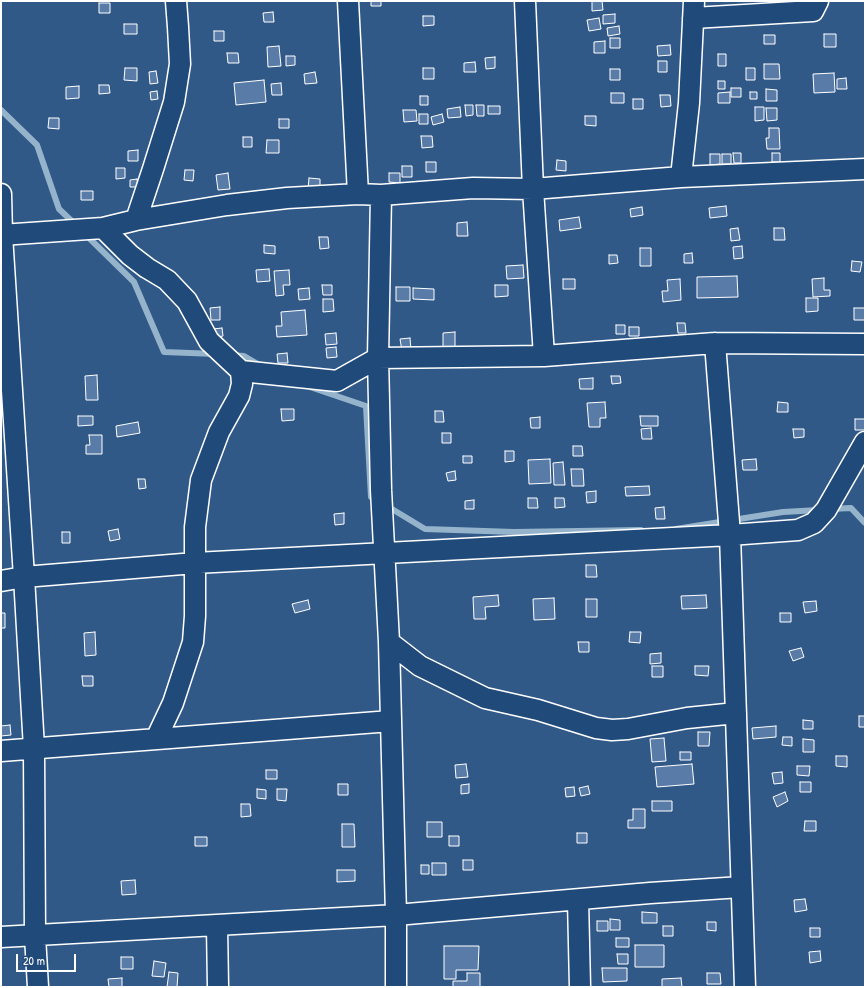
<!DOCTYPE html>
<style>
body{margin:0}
#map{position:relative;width:866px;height:988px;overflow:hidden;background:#305988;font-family:"Patrick Hand",sans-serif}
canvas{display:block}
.frame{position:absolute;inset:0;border:2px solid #fff;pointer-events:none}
.scale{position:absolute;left:16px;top:954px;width:60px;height:18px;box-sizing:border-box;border:2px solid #fff;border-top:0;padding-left:5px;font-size:12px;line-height:14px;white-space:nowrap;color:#fff;-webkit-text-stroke:3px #1f4a7a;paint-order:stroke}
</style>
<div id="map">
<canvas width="866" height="988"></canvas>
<div class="frame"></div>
<div class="scale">20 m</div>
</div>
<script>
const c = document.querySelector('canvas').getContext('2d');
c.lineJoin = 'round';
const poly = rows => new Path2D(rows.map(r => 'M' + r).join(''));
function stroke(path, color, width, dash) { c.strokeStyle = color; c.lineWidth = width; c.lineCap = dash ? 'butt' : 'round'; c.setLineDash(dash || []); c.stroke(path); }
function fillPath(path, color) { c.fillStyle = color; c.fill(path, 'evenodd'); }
stroke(poly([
 [1,110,37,145,59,209,77,226],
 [85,234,134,282,164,352,216,354],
 [231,355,244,356,263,367],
 [310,387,366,406,371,497,377,500],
 [387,506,425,529,514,532,641,530],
 [831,509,851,508,865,523],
 [676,529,783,512,819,510]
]), '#95b4cb', 6);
const building = poly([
 [371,1,381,1,381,6,371,6,371,1],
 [592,1,602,1,603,10,592,11,592,1],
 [99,3,110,3,110,13,99,13,99,3],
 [273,12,274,22,264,22,263,13,273,12],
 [615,14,615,23,603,24,603,15,615,14],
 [423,16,434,16,434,25,423,26,423,16],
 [599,18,601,29,589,31,587,20,599,18],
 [124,24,137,24,137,34,124,34,124,24],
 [619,26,620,34,608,36,607,28,619,26],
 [214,31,224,31,224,41,214,41,214,31],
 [824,34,836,34,836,47,824,47,824,34],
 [764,35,775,35,775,44,764,44,764,35],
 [610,38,620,38,620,48,610,48,610,38],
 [605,41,605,53,594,53,594,42,605,41],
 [670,45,671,55,658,56,657,46,670,45],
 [279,46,281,66,268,67,267,47,279,46],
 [227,53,238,53,239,63,228,63,227,53],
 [718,54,726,54,726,66,718,66,718,54],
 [286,56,295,56,295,65,286,66,286,56],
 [495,57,495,68,486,69,485,58,495,57],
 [658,61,667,61,667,72,658,72,658,61],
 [475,62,476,72,464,72,464,63,475,62],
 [764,64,779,64,780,79,764,79,764,64],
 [125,68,137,68,137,81,124,80,125,68],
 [423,68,434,68,434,79,423,79,423,68],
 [746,68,755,68,755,80,746,80,746,68],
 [610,69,620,69,620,80,610,80,610,69],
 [156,71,158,83,150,84,149,72,156,71],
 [315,72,317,83,305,84,304,74,315,72],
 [834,73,835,92,814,93,813,74,834,73],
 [846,78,847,89,837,89,837,79,846,78],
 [264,80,266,102,236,105,234,83,264,80],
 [718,81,725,81,725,89,718,89,718,81],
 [281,83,282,95,272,95,271,84,281,83],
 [99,85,109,85,110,93,99,94,99,85],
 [79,86,79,98,66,99,66,87,79,86],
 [731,88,741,88,741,97,731,97,731,88],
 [766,89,777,90,777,101,766,101,766,89],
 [157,91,158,99,151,100,150,92,157,91],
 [730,92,730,103,718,103,718,93,730,92],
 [750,92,757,92,757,99,750,99,750,92],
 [611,93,624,93,624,103,611,103,611,93],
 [660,95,670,95,671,106,661,107,660,95],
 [420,96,428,96,428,105,420,105,420,96],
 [633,99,643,99,643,109,633,109,633,99],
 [465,105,473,105,473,115,466,116,465,105],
 [476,105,484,105,484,116,477,116,476,105],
 [488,106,500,106,500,114,488,114,488,106],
 [460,107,461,117,448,118,447,109,460,107],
 [755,107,764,107,764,120,755,121,755,107],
 [766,108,777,108,777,120,767,121,766,108],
 [403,110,416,110,417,121,404,122,403,110],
 [419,114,428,114,428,124,419,124,419,114],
 [442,114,444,122,433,125,431,117,442,114],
 [585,116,596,116,596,126,585,125,585,116],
 [49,118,59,118,59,129,48,128,49,118],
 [279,119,289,119,289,128,279,128,279,119],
 [769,128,779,128,780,149,767,149,766,138,769,138,769,128],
 [421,136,432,136,433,147,422,148,421,136],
 [243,137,252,137,252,147,243,147,243,137],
 [267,140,279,140,279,153,266,153,267,140],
 [138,150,138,161,128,161,128,151,138,150],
 [733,153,741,153,741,163,734,163,733,153],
 [772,153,780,153,780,162,772,162,772,153],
 [710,154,720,154,720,164,710,165,710,154],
 [722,154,731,154,731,164,722,164,722,154],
 [557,160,566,161,566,171,556,170,557,160],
 [426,162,436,162,436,172,426,172,426,162],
 [402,166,412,166,412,177,402,177,402,166],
 [116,168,125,168,125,178,116,179,116,168],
 [185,170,194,170,193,181,184,180,185,170],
 [228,173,230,189,218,190,216,175,228,173],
 [389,173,400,173,400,183,389,182,389,173],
 [309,178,320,179,320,190,308,189,309,178],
 [137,179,138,187,130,187,130,180,137,179],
 [81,191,93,191,93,200,81,200,81,191],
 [726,206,727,216,710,218,709,208,726,206],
 [642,207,643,215,631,217,630,209,642,207],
 [579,217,581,228,560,231,559,220,579,217],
 [467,222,468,236,457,236,457,223,467,222],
 [738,228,740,240,731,241,730,229,738,228],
 [774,228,784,228,785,240,774,240,774,228],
 [319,237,328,237,329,248,320,249,319,237],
 [264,245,275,246,275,254,264,253,264,245],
 [742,246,743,258,734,259,733,247,742,246],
 [640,248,651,248,651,266,640,266,640,248],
 [692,253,693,263,684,263,684,254,692,253],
 [609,255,617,255,618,263,609,264,609,255],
 [852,261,862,262,860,272,851,271,852,261],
 [523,265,524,278,507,279,506,266,523,265],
 [269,269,270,281,257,282,256,270,269,269],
 [289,270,290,285,283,285,284,295,276,296,274,271,289,270],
 [737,276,738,297,697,298,697,277,737,276],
 [824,278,824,290,830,290,830,296,813,297,812,279,824,278],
 [563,279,575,279,575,289,563,289,563,279],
 [680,279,681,300,663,302,662,291,668,291,667,280,680,279],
 [322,285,332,285,332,295,323,295,322,285],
 [495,285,508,285,508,296,495,297,495,285],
 [396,287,410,287,410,301,396,301,396,287],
 [309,288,310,299,299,300,298,289,309,288],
 [413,288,434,289,434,300,413,299,413,288],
 [806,298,818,298,818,311,806,312,806,298],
 [323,299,333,299,334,311,323,312,323,299],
 [220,307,220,320,211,320,210,308,220,307],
 [854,308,865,308,865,320,854,320,854,308],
 [305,310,307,335,277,337,276,326,282,326,281,312,305,310],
 [677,323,685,323,686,333,678,333,677,323],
 [616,325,625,325,625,334,616,334,616,325],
 [629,327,639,327,639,336,629,336,629,327],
 [222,328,223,336,215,338,213,329,222,328],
 [455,332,455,347,443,348,443,333,455,332],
 [336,333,337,344,326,345,325,334,336,333],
 [410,338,411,350,402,351,400,339,410,338],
 [336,347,337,357,327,358,326,348,336,347],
 [287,353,288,363,278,363,277,354,287,353],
 [97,375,98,400,86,400,85,376,97,375],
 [611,376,620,376,621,383,612,384,611,376],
 [593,378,593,389,580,389,579,379,593,378],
 [605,402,606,418,600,418,600,427,589,427,587,403,605,402],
 [778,402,788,403,788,412,777,412,778,402],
 [281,409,294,409,294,420,282,421,281,409],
 [435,411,443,411,444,422,435,422,435,411],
 [78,416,93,416,93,425,78,426,78,416],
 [640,416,658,416,658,426,641,426,640,416],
 [540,417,540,428,531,428,530,418,540,417],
 [855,419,865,419,865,430,855,430,855,419],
 [138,422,140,433,117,437,116,426,138,422],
 [651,428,652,439,642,439,641,429,651,428],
 [793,429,804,429,804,437,794,438,793,429],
 [442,433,451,433,451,443,442,443,442,433],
 [89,435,102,435,102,454,86,454,86,445,90,445,89,435],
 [573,446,582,446,583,456,573,456,573,446],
 [505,451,514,451,514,461,505,462,505,451],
 [463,456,472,456,472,463,463,463,463,456],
 [550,459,551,483,529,484,528,460,550,459],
 [756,459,757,470,743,470,742,460,756,459],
 [563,462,565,485,554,485,553,463,563,462],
 [571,469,583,469,584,486,572,486,571,469],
 [455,471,456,480,448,481,446,473,455,471],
 [138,479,145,479,146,488,139,489,138,479],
 [649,486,650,495,626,496,625,487,649,486],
 [596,491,596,502,587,503,586,492,596,491],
 [528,498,537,498,538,508,528,508,528,498],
 [555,498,564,498,565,507,555,508,555,498],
 [474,500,474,509,465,509,465,501,474,500],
 [664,507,665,519,656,519,655,508,664,507],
 [344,513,344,524,335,525,334,514,344,513],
 [118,529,120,539,110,541,108,531,118,529],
 [62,532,70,532,70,543,62,543,62,532],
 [586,565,596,565,597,577,586,577,586,565],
 [498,595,499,606,485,607,486,619,474,619,473,597,498,595],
 [706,595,707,608,682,609,681,596,706,595],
 [554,598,555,619,534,620,533,599,554,598],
 [586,599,597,599,597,617,586,617,586,599],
 [308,600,310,609,295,613,292,604,308,600],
 [816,601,817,611,805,613,803,602,816,601],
 [1,613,5,613,5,628,1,628,1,613],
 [780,613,791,613,791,622,780,622,780,613],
 [95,632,96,655,85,656,84,633,95,632],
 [630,632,641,632,640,643,629,642,630,632],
 [578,642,589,642,589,652,579,652,578,642],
 [801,648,804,657,793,661,789,651,801,648],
 [661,653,661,663,650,664,650,654,661,653],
 [652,666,663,666,663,677,652,677,652,666],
 [695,666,709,666,708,676,695,675,695,666],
 [82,676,93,676,93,686,83,686,82,676],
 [859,716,865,716,865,727,859,727,859,716],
 [803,720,813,721,813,729,803,729,803,720],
 [10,725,11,735,1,736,1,726,10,725],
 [776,726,776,737,753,739,752,728,776,726],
 [698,732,710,732,709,746,698,746,698,732],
 [783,737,792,737,792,746,782,745,783,737],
 [664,738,666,761,652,762,650,739,664,738],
 [803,739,814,740,814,752,803,752,803,739],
 [680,752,691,752,691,760,680,760,680,752],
 [836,756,847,756,847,767,836,766,836,756],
 [466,764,468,777,456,778,455,765,466,764],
 [692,764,694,784,657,787,655,767,692,764],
 [797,766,810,766,809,776,797,775,797,766],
 [266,770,277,770,277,779,266,779,266,770],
 [782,772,783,783,774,784,772,773,782,772],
 [800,782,811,782,811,792,800,792,800,782],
 [338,784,348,784,348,795,338,795,338,784],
 [469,784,469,793,461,794,461,785,469,784],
 [588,786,590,794,581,796,579,788,588,786],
 [574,787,575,796,566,797,565,788,574,787],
 [257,789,266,790,266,799,257,798,257,789],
 [277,789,287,789,286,801,277,800,277,789],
 [785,792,788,801,777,807,773,797,785,792],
 [652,801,672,801,672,811,652,811,652,801],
 [241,804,250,804,251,816,241,817,241,804],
 [633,809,645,809,645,828,628,828,628,820,633,820,633,809],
 [805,821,816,821,816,831,804,831,805,821],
 [427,822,442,822,442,837,427,837,427,822],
 [342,824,354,824,355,847,342,847,342,824],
 [577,833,587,833,587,843,577,843,577,833],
 [449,836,459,836,459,846,449,846,449,836],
 [195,837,207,837,207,846,195,846,195,837],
 [463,860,473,860,473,870,463,870,463,860],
 [432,863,446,863,446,875,432,875,432,863],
 [421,865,429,865,429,874,421,874,421,865],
 [337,870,355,870,355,881,337,882,337,870],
 [135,880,136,894,122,895,121,881,135,880],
 [805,899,807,910,795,912,794,900,805,899],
 [642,912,657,913,657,923,642,923,642,912],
 [610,919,620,920,620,930,610,930,610,919],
 [597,921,608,921,608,931,597,931,597,921],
 [707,922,716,922,716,931,707,930,707,922],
 [663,926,673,926,673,936,663,936,663,926],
 [810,928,820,928,820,937,810,937,810,928],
 [616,938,629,938,629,947,616,947,616,938],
 [635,945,664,945,664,967,635,967,635,945],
 [444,946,479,946,478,970,456,970,456,979,444,979,444,946],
 [820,951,821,961,810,963,809,952,820,951],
 [617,954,628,954,628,964,618,964,617,954],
 [121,957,133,957,133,969,121,969,121,957],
 [154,961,166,963,164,977,152,976,154,961],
 [602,968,627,968,627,981,603,982,602,968],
 [169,972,178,973,177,987,167,987,169,972],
 [467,973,480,973,480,987,453,987,453,981,467,981,467,973],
 [707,973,720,973,721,984,707,984,707,973],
 [122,978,122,987,109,987,108,979,122,978],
 [681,978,682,987,662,987,662,979,681,978]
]);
fillPath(building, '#597ba8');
stroke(building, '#fff', 1);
const street = poly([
 [348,1,358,194],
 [525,1,533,189,544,356],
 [693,18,813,11,818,1],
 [681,177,689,103,694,1],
 [1,194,2,235,24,577,34,748,35,936,38,987],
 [381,195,378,358,381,490,389,642,396,915,396,987],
 [136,220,153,169,174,102,180,64,178,27,176,1],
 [103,228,130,255,147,268,167,280,187,301,209,341,241,371],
 [1,235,103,228,136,220,227,205,287,198,358,194,381,195,473,188,533,189,681,177,865,169],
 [715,343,730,535,745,987],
 [1,581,24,577,195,563,730,535,798,530,814,523,826,510,865,442],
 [389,642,420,666,485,698,538,710,596,728,612,730,628,729,687,718,736,713],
 [156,739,173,703,193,642,195,616,195,527,201,480,219,432,239,396,242,384,241,371,337,381,378,358,544,356,715,343,865,344],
 [1,751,391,721],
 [578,900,580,987],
 [217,926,218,987],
 [1,937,396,915,650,893,741,887]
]);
stroke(street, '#fff', 23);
stroke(street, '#1f4a7a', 20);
</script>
